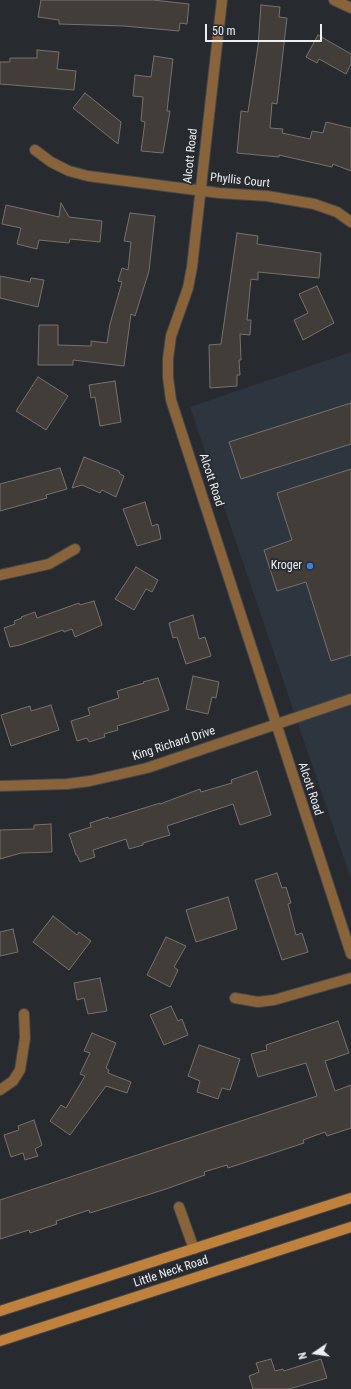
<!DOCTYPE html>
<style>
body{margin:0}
#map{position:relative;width:351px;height:1389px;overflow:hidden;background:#272b30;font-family:"Roboto Condensed",sans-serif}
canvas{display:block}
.north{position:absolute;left:295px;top:1333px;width:40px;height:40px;-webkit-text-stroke:3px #272b30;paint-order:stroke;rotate:257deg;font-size:11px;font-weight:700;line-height:16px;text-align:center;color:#eceff3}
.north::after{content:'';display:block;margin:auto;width:14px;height:18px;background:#eceff3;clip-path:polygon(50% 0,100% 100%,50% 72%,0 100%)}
.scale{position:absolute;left:205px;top:24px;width:117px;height:18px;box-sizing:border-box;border:2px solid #eceff3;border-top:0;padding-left:5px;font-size:12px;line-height:14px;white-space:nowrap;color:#eceff3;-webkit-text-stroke:3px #272b30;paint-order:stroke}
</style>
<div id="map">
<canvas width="351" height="1389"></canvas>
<div class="north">N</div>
<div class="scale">50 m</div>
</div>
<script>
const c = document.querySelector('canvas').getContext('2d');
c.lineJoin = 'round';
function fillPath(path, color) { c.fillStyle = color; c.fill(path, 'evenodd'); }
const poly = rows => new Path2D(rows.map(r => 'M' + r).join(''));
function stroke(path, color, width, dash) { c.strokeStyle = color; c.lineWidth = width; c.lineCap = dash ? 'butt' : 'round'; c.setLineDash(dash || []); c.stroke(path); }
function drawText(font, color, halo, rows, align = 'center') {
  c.font = font + ' "Roboto Condensed",sans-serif'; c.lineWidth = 3.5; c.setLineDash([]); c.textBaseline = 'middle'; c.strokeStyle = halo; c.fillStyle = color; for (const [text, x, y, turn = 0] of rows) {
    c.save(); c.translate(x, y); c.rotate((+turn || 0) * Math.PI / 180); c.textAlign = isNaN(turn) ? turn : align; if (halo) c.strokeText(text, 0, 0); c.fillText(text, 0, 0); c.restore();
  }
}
fillPath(poly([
 [351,352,351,879,190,407]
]), '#2d353f');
const building = poly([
 [41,0,153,0,189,4,187,24,180,23,179,31,124,26,59,24,59,20,38,17,41,0],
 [261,5,280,7,279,17,287,18,277,104,272,103,270,128,283,129,282,133,310,139,312,131,323,133,326,122,351,128,351,171,333,164,332,167,279,155,279,157,237,153,241,111,248,112,258,46,261,5],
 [318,35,351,54,351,64,346,74,319,59,317,63,306,57,318,35],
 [37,50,59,52,57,69,76,71,74,90,0,84,0,62,10,62,10,58,37,58,37,50],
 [154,56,173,59,167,111,170,111,163,153,141,151,145,122,141,121,143,97,133,96,135,75,151,77,154,56],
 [85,93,121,122,118,144,73,108,85,93],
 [61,203,69,217,102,221,100,242,70,239,69,243,39,240,37,249,17,244,21,228,2,224,6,205,59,217,61,203],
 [130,213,155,216,149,271,135,316,131,314,124,366,73,360,73,365,38,365,39,325,58,325,58,345,91,346,91,341,107,343,110,324,122,282,118,281,122,268,128,270,131,242,124,241,130,213],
 [237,233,258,236,257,244,321,253,319,278,258,272,258,280,251,279,247,320,251,320,250,335,240,334,241,360,239,360,240,375,237,375,237,386,210,388,209,345,221,344,237,233],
 [0,276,30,282,31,278,44,280,38,307,0,298,0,276],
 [317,286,334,323,303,340,294,320,308,313,299,294,317,286],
 [38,377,68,396,46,430,16,411,38,377],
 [115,381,121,422,100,426,95,397,91,398,89,385,115,381],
 [351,403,351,444,241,479,229,442,351,403],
 [84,457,119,471,120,474,124,476,116,497,102,490,100,493,82,485,72,488,84,457],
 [60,468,67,489,46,495,47,498,0,511,0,484,60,468],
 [351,469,351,655,331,661,306,582,277,591,264,550,292,540,277,493,351,469],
 [145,502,152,526,158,524,161,539,137,546,123,509,145,502],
 [136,567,158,580,152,592,146,589,134,610,115,599,136,567],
 [94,601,102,625,75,637,72,629,64,632,63,630,20,645,10,647,4,628,15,624,14,621,22,618,21,617,35,612,37,618,79,603,80,605,94,601],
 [193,615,199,639,205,637,211,656,186,664,177,637,173,638,169,623,193,615],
 [193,676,219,682,216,698,212,697,208,714,186,709,193,676],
 [158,678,169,710,117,726,118,730,104,734,105,737,89,742,87,738,77,741,71,721,90,715,88,708,119,698,117,691,144,683,143,682,158,678],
 [51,705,59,730,11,746,1,715,30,706,31,711,51,705],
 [257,771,271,815,240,825,233,804,167,826,170,835,143,843,143,845,129,849,126,839,93,850,95,857,80,862,77,855,76,855,69,834,91,827,90,823,108,817,109,819,160,803,160,804,200,789,201,792,232,783,231,780,257,771],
 [51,824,52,852,21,853,0,859,0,830,34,829,34,825,51,824],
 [277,873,282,888,286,887,291,903,288,904,296,935,302,933,308,952,282,960,255,880,277,873],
 [228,897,237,929,196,942,186,910,228,897],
 [53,916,77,935,79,932,91,941,69,970,33,942,53,916],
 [13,929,18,952,0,956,0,932,13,929],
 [166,937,186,946,174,967,178,970,170,987,147,975,166,937],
 [100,978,107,1011,88,1014,84,998,77,1000,74,983,100,978],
 [171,1006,178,1021,182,1019,188,1035,164,1045,150,1015,171,1006],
 [338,1021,349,1053,325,1061,335,1091,351,1085,351,1128,327,1136,325,1132,303,1140,304,1143,228,1168,227,1165,204,1172,205,1175,166,1189,90,1213,89,1210,56,1221,57,1224,30,1233,29,1230,0,1239,0,1200,317,1096,306,1063,258,1077,251,1054,267,1050,266,1045,338,1021],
 [92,1033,116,1043,106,1068,109,1070,108,1073,131,1082,127,1093,106,1086,70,1135,50,1121,61,1105,66,1108,85,1076,80,1074,90,1053,84,1051,92,1033],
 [199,1045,240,1059,230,1090,222,1088,218,1099,197,1092,200,1081,188,1076,199,1045],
 [34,1120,42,1145,35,1149,38,1156,25,1160,23,1153,11,1157,4,1135,19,1130,18,1126,34,1120],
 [271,1359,275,1371,283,1369,284,1371,321,1359,327,1378,289,1389,253,1389,249,1376,259,1372,256,1363,271,1359]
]);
fillPath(building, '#433d39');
stroke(building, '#78716d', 1);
const street = poly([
 [222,0,192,267,188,288,171,336,168,359,168,377,171,400,351,954],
 [334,0,351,8],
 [35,150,51,162,69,171,88,176,219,193,267,196,314,204,337,212,351,222],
 [0,575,49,564,75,549],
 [0,786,67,784,90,781,147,768,351,699],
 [235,998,258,1002,274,1000,351,978],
 [0,1090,13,1081,20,1070,25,1038,24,1014],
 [179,1207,194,1249]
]);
const secondary = poly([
 [0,1311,351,1198],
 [0,1341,351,1227]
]);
stroke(street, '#43464b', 12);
stroke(secondary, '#43464b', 12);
stroke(street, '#89633a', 10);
stroke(secondary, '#bf813b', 10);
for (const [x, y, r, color] of [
 [310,566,4,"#3f7fe0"]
]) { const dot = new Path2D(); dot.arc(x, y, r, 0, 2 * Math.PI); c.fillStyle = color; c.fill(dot); stroke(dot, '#272b30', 1.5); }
drawText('12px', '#eceff3', '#272b30', [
 ["Alcott Road",191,156,-84],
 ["Phyllis Court",240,181,6],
 ["Alcott Road",211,480,72],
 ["King Richard Drive",174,744,-18],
 ["Alcott Road",310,789,72],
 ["Little Neck Road",171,1272,-18]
]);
drawText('12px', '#eceff3', '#272b30', [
 ["Kroger",302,566]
], 'right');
</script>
